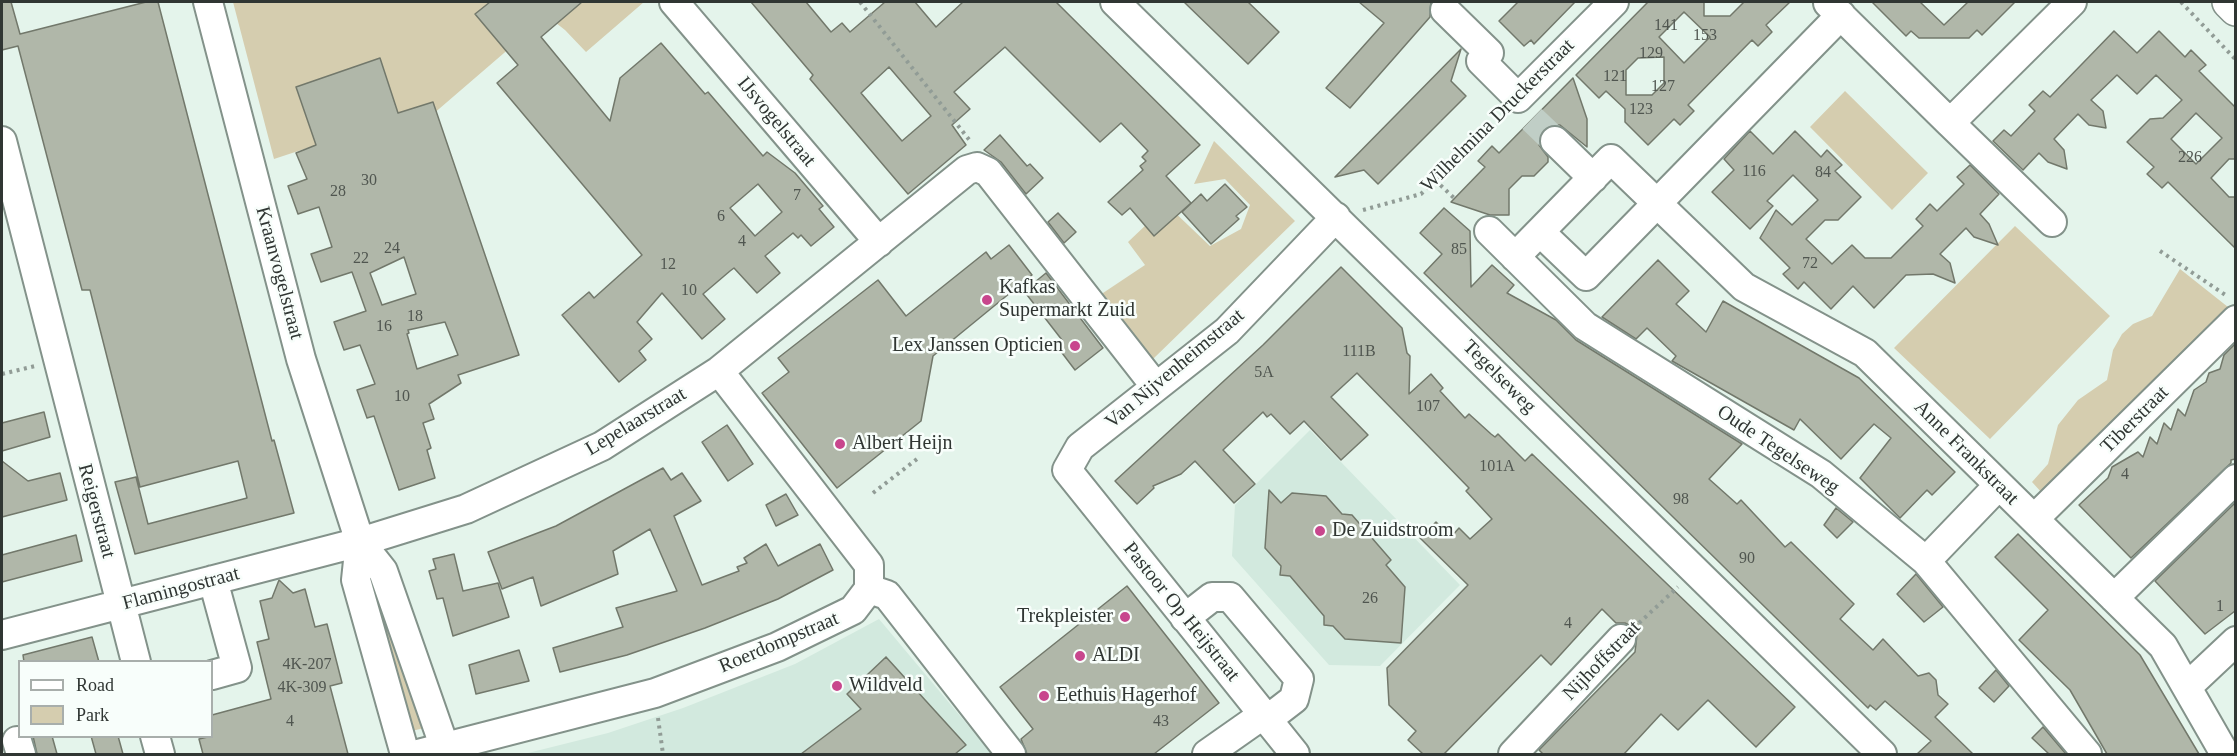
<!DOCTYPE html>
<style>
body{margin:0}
#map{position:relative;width:2237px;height:756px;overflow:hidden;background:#e4f4eb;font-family:Georgia,serif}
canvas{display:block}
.frame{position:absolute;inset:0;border:3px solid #303633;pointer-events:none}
.legend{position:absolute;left:18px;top:660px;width:195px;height:78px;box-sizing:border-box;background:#f8fefb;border:2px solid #a8aeab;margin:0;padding:8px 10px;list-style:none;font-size:18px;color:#303633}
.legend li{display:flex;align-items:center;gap:12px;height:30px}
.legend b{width:30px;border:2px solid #a8aeab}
</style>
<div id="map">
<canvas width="2237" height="756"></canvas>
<div class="frame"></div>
<ul class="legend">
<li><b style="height:8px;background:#fff"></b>Road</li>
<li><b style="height:16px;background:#d5cdaf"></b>Park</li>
</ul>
</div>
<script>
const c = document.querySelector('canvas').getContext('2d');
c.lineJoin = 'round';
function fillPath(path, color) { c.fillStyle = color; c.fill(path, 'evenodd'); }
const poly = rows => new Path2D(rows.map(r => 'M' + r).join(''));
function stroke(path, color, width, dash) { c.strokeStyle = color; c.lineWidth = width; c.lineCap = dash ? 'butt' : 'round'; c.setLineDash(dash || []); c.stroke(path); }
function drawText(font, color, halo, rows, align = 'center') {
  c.font = font + ' Georgia,serif'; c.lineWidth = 5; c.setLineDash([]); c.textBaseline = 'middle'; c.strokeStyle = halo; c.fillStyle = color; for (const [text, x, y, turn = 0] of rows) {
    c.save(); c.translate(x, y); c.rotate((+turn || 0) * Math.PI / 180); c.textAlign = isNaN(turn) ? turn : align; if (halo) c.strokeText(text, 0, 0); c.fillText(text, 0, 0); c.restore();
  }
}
fillPath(poly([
 [1310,430,1460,585,1380,666,1329,665,1232,556,1235,505],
 [879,619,992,754,524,754,608,733,683,708,795,664]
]), '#d2e9de');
fillPath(poly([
 [233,2,644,2,586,52,565,30,547,16,389,152,383,123,274,159],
 [1845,91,1928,173,1892,210,1810,127],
 [1214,141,1295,221,1153,359,1147,357,1097,297,1145,265,1128,242,1167,205,1210,246,1241,229,1250,205,1225,179,1194,184],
 [2015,226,2110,316,1990,439,1894,348],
 [2180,269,2228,307,2042,493,2032,482,2048,464,2058,425,2078,400,2107,380,2113,350,2122,334,2133,324,2152,316],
 [376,573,428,727,412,731,365,577]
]), '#d5cdaf');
const building = poly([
 [2,2,11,2,20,34,146,2,158,2,272,441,274,440,294,513,135,554,115,482,136,477,148,524,247,498,238,461,140,487,90,290,82,290,18,46,2,50,2,2],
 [490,2,582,2,541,37,610,121,620,78,661,43,705,94,708,92,763,156,767,152,795,173,823,206,819,209,834,227,811,246,801,235,798,238,793,233,765,256,780,273,757,293,734,268,730,271,703,294,725,319,702,339,662,293,637,322,652,339,639,351,646,360,619,382,562,315,589,292,594,298,642,255,497,83,518,65,475,14,490,2],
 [758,184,782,212,755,236,730,208,758,184],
 [751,2,806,2,831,32,842,23,850,32,885,2,915,2,936,27,963,2,1056,2,1200,145,1166,176,1191,203,1154,236,1130,208,1122,215,1108,202,1143,170,1140,166,1146,161,1142,157,1148,151,1121,123,1100,142,1005,47,954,92,970,109,952,125,966,145,908,194,810,79,813,75,751,2],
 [889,67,931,116,902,141,861,93,889,67],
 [1184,2,1248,2,1279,32,1248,64,1184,2],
 [1359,2,1431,2,1430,17,1350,108,1326,88,1384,23,1359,2],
 [1518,2,1575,2,1534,44,1531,40,1524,46,1499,21,1518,2],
 [1648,2,1704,2,1704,16,1730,16,1744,2,1790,2,1766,25,1772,32,1758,46,1752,40,1688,105,1694,111,1680,125,1674,119,1648,145,1625,122,1625,109,1606,91,1599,98,1576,75,1648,2],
 [1684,12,1710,37,1684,63,1659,37,1684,12],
 [1664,57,1664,83,1652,95,1626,95,1626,70,1638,58,1664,57],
 [1872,2,1920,2,1944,25,1968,2,2015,2,1982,35,1977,30,1969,38,1919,38,1911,31,1906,36,1872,2],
 [2114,31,2137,53,2159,31,2185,57,2191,50,2206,65,2199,71,2235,107,2235,159,2229,159,2211,178,2229,197,2235,197,2235,248,2168,182,2162,188,2147,174,2154,167,2127,142,2150,119,2163,118,2182,100,2156,75,2137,94,2117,75,2091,100,2103,111,2106,128,2089,125,2078,114,2054,139,2064,150,2067,169,2048,162,2039,153,2023,170,1993,141,2004,130,2011,136,2035,111,2029,105,2043,91,2050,97,2114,31],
 [2196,113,2222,138,2196,164,2171,139,2196,113],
 [1461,49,1451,81,1466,96,1378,184,1364,170,1335,177,1461,49],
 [380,58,398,113,433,102,519,355,458,375,461,383,429,404,434,419,423,423,431,448,427,450,435,478,399,490,374,416,367,418,357,390,375,384,360,345,344,350,334,322,366,311,352,272,321,282,311,254,332,247,319,207,298,214,288,186,307,179,296,153,316,145,296,87,380,58],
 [404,257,416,294,382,305,370,273,404,257],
 [445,322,458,355,417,369,407,334,409,333,408,330,445,322],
 [1573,78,1587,119,1587,147,1560,125,1551,125,1544,129,1539,136,1539,145,1548,157,1548,162,1534,176,1522,176,1509,189,1509,215,1490,215,1451,202,1485,167,1478,161,1492,146,1499,153,1573,78],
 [1750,131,1773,154,1795,131,1821,157,1827,150,1842,165,1835,171,1861,197,1838,220,1825,220,1806,239,1832,264,1852,245,1865,258,1891,258,1923,226,1916,219,1930,204,1937,211,1964,184,1957,177,1970,165,1999,194,1980,214,1989,224,1998,245,1974,237,1966,228,1940,254,1950,263,1955,283,1933,274,1906,275,1874,308,1853,286,1831,309,1804,282,1798,289,1783,274,1790,268,1760,238,1776,210,1792,225,1818,200,1793,175,1767,201,1773,206,1750,229,1712,192,1734,170,1724,159,1750,131],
 [1000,135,1027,166,1030,164,1043,178,1026,194,1001,162,984,150,1000,135],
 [1225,184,1247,207,1236,216,1239,219,1211,244,1182,212,1201,194,1207,201,1225,184],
 [1444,208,1470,231,1471,287,1492,265,1514,285,1507,293,1556,320,1576,340,1742,444,1709,479,1737,504,1741,500,1785,547,1791,542,1854,604,1840,619,1873,650,1883,639,1918,676,1929,673,1936,680,1938,695,1948,704,1935,717,1973,754,1917,754,1931,741,1885,701,1876,710,1870,705,1868,708,1424,273,1442,254,1420,233,1444,208],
 [1058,213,1076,232,1064,243,1048,222,1058,213],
 [1009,245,1032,275,933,356,921,421,837,488,762,393,789,372,778,358,878,280,906,316,986,252,991,259,1009,245],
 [1658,260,1689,291,1676,304,1706,332,1723,301,1774,330,1859,378,1955,472,1932,495,1927,490,1900,518,1860,478,1891,438,1874,424,1841,459,1800,419,1794,430,1672,361,1676,356,1647,328,1636,339,1602,317,1658,260],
 [1341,267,1402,328,1407,353,1410,356,1409,394,1431,374,1443,388,1440,391,1465,418,1469,414,1491,434,1495,437,1498,434,1525,461,1532,454,1795,707,1756,747,1708,700,1678,730,1661,714,1624,754,1543,754,1539,750,1635,652,1637,635,1633,627,1625,623,1616,623,1602,609,1551,665,1541,655,1444,754,1423,754,1408,740,1416,731,1389,705,1387,668,1468,585,1420,538,1436,522,1451,537,1459,528,1470,539,1492,519,1466,491,1469,488,1357,373,1331,397,1368,435,1341,460,1304,421,1290,434,1271,414,1267,417,1263,412,1223,450,1255,484,1234,503,1195,461,1181,474,1153,486,1154,488,1137,504,1115,481,1263,345,1341,267],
 [1046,273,1103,348,1075,370,1056,345,1062,340,1024,291,1046,273],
 [2235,344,2235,459,2231,460,2231,463,2131,558,2079,505,2108,478,2112,467,2138,452,2143,457,2150,437,2157,444,2164,423,2171,430,2178,409,2185,416,2194,390,2206,382,2209,373,2220,369,2224,355,2235,344],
 [44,412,50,437,2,451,2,423,44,412],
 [727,425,753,464,728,481,702,442,727,425],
 [2,461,28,481,60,473,67,500,2,517,2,461],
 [663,468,671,480,682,473,701,501,674,516,702,585,739,571,737,567,747,563,744,558,766,544,778,566,820,544,833,570,778,599,705,628,627,655,560,672,553,648,623,627,616,608,677,591,650,529,613,551,618,574,541,606,533,577,502,589,488,552,556,526,663,468],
 [1269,490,1281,503,1292,493,1326,496,1342,514,1352,515,1391,560,1386,565,1405,587,1401,643,1345,639,1333,626,1324,625,1324,616,1290,576,1280,575,1281,566,1265,548,1269,490],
 [786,494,798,515,776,526,766,505,786,494],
 [2235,503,2235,611,2205,634,2155,581,2235,503],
 [1836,508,1853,522,1837,538,1824,525,1836,508],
 [2018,534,2140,655,2199,754,2107,754,2070,690,2019,640,2048,610,1995,557,2018,534],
 [76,535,82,561,2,582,2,555,76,535],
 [454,554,463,591,498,583,509,617,453,636,443,598,437,599,429,571,436,569,433,559,454,554],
 [1916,574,1943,607,1924,622,1897,594,1916,574],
 [279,580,293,593,305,589,315,627,327,624,342,683,330,686,348,754,203,754,199,739,212,736,212,715,271,699,257,642,269,639,260,601,272,598,279,580],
 [1127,586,1219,703,1154,754,1027,754,1021,739,1033,729,1000,687,1127,586],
 [92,637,99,662,24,662,23,655,92,637],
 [519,650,529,681,476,694,469,665,519,650],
 [886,657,966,745,955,754,801,754,861,709,847,694,886,657],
 [1996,670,2009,686,1994,702,1979,688,1996,670],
 [2043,727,2066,754,2049,754,2032,738,2043,727],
 [33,736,52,736,57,754,37,754,33,736],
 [91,736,118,736,123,754,96,754,91,736]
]);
fillPath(building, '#b0b7a9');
stroke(building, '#72786b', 1.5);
stroke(poly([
 [1532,119,1555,141]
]), '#c0cec6', 28, [28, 14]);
const minor = poly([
 [208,2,301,359,360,542,383,571,447,754],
 [674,2,879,242],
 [1115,2,1882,754],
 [1828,3,1950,123,2072,2],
 [1445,10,1489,53,1481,61,1518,98,1614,2],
 [1950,123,2052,222],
 [2,141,136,662],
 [1555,141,1593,178],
 [1489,231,1585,326,1821,474,1926,561,2087,754],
 [1540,232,1586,276,1841,15],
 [1515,257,1611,159,1744,287,1865,353,2163,646,2225,754],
 [2034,519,2236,320],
 [360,542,356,580,405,754],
 [1926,561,1999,485],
 [869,589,887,595,1011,754],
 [2114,598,2236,479],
 [1185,618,1212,597,1230,597,1299,679,1294,699,1268,719],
 [2,635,360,542,466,509,602,446,719,371,967,170,977,167,988,172,1156,387],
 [212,675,237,668,213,580],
 [2187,687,2236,641],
 [155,736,160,754],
 [17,741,21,754],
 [418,754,655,693,777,647,853,610,869,589,869,565,719,371],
 [1207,754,1264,714],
 [1295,754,1067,470,1080,447,1227,331,1336,217],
 [1513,754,1621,639]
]);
const major = poly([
 [2229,2,2236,9]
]);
stroke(minor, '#83928a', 32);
stroke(major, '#83928a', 36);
stroke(poly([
 [860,2,971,142],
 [2181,2,2236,60],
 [1435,180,1454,198],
 [1363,210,1421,194,1500,115],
 [2160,251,2227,296],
 [2,374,35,366],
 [873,493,917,459],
 [1639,623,1678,587],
 [658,718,663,754]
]), '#919c96', 4, [3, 4.5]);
stroke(minor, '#fff', 28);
stroke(major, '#fff', 33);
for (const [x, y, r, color] of [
 [987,300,6,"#c8468d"],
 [1075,346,6,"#c8468d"],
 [840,444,6,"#c8468d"],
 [1320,531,6,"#c8468d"],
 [1125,617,6,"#c8468d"],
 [1080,656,6,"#c8468d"],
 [837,686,6,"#c8468d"],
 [1044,696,6,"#c8468d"]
]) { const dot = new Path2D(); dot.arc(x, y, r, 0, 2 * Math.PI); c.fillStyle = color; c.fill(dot); stroke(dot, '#f8fefb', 2); }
drawText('16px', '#505650', null, [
 ["141",1666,26],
 ["153",1705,36],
 ["129",1651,54],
 ["121",1615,77],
 ["127",1663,87],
 ["123",1641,110],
 ["226",2190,158],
 ["116",1754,172],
 ["84",1823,173],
 ["30",369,181],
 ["28",338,192],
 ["7",797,196],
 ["6",721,217],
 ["4",742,242],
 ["24",392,249],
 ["85",1459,250],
 ["22",361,259],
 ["72",1810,264],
 ["12",668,265],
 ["10",689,291],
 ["18",415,317],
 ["16",384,327],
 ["111B",1359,352],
 ["5A",1264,373],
 ["10",402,397],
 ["107",1428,407],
 ["101A",1497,467],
 ["4",2125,475],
 ["98",1681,500],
 ["90",1747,559],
 ["26",1370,599],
 ["1",2220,607],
 ["4",1568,624],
 ["4K-207",307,665],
 ["4K-309",302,688],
 ["4",290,722],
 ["43",1161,722]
]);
drawText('20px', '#303633', '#f8fefb', [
 ["Wilhelmina Druckerstraat",1498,116,-45],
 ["IJsvogelstraat",776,122,50],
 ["Kraanvogelstraat",279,273,75],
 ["Van Nijvenheimstraat",1175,369,-40],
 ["Tegelseweg",1499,377,45],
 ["Tiberstraat",2135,420,-45],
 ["Lepelaarstraat",636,422,-31],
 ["Oude Tegelseweg",1778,450,34],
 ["Anne Frankstraat",1966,453,45],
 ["Reigerstraat",96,511,75],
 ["Flamingostraat",181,589,-15],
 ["Pastoor Op Heijstraat",1181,612,51],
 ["Roerdompstraat",779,643,-23],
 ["Nijhoffstraat",1602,661,-46]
]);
drawText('20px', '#303633', '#f8fefb', [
 ["Kafkas",999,288],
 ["Supermarkt Zuid",999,311],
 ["Lex Janssen Opticien",1063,346,"right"],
 ["Albert Heijn",852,444],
 ["De Zuidstroom",1332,531],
 ["Trekpleister",1113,617,"right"],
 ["ALDI",1092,656],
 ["Wildveld",849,686],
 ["Eethuis Hagerhof",1056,696]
], 'left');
</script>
